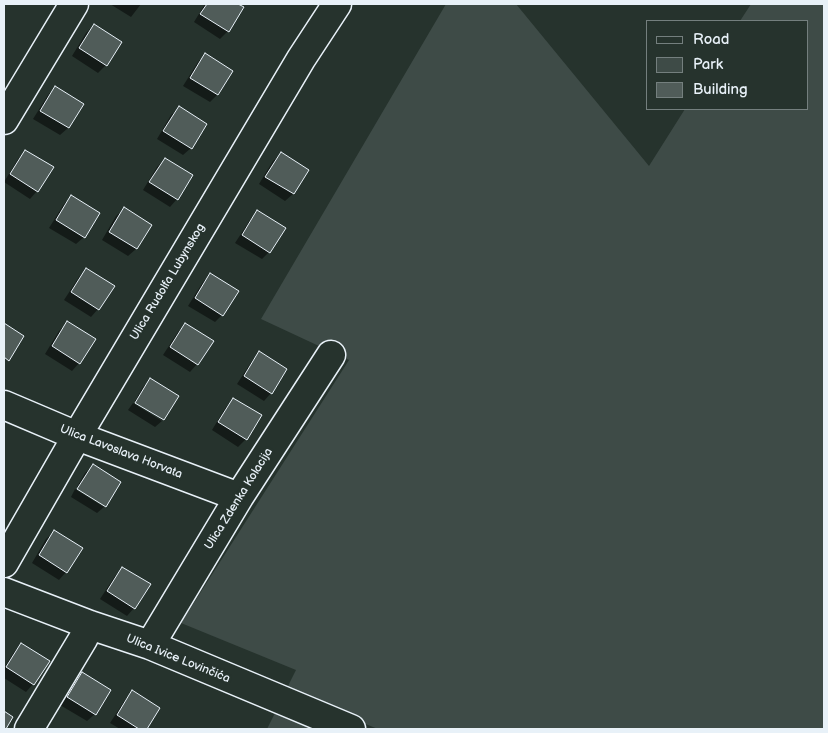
<!DOCTYPE html>
<meta charset="utf-8">
<style>
body{margin:0}
#map{position:relative;width:828px;height:733px;overflow:hidden;background:#26332d;font-family:"Balsamiq Sans",sans-serif}
canvas{display:block}
.frame{position:absolute;inset:0;border:5px solid #e8f1f8;pointer-events:none}
.legend{position:absolute;left:646px;top:20px;width:162px;height:90px;box-sizing:border-box;background:#26332d;border:1px solid #747f7e;margin:0;padding:6px 9px;list-style:none;font-size:15px;color:#e8f1f8}
.legend li{display:flex;align-items:center;gap:10px;height:25px}
.legend b{width:25px;border:1px solid #747f7e}
</style>
<div id="map">
<canvas width="828" height="733"></canvas>
<div class="frame"></div>
<ul class="legend">
<li><b style="height:6px;background:#26332d"></b>Road</li>
<li><b style="height:14px;background:#3e4b47"></b>Park</li>
<li><b style="height:14px;background:#505c59"></b>Building</li>
</ul>
</div>
<script>
const c = document.querySelector('canvas').getContext('2d');
c.lineJoin = 'round';
function fillPath(path, color) { c.fillStyle = color; c.fill(path, 'evenodd'); }
const poly = rows => new Path2D(rows.map(r => 'M' + r).join(''));
function stroke(path, color, width, dash) { c.strokeStyle = color; c.lineWidth = width; c.lineCap = dash ? 'butt' : 'round'; c.setLineDash(dash || []); c.stroke(path); }
function drawText(font, color, halo, rows, align = 'center') {
  c.font = font + ' "Balsamiq Sans",sans-serif'; c.lineWidth = 5; c.setLineDash([]); c.textBaseline = 'middle'; c.strokeStyle = halo; c.fillStyle = color; for (const [text, x, y, turn = 0] of rows) {
    c.save(); c.translate(x, y); c.rotate((+turn || 0) * Math.PI / 180); c.textAlign = isNaN(turn) ? turn : align; if (halo) c.strokeText(text, 0, 0); c.fillText(text, 0, 0); c.restore();
  }
}
fillPath(poly([
 [446,4,516,4,649,166,685,109,807,109,807,21,740,21,751,4,824,4,824,729,378,729,285,692,296,670,181,623,349,360,261,319],
 [278,707,331,729,267,729]
]), '#3e4b47');
fillPath(poly([
 [110,4,141,4,131,17],
 [205,4,236,4,242,8,228,31,220,39,194,22],
 [94,25,106,65,98,73,72,56,86,33],
 [205,55,232,71,217,95,210,102,183,86,198,62],
 [55,88,82,104,68,128,60,135,33,119,48,95],
 [179,108,191,148,183,155,157,139,171,115],
 [25,151,37,191,30,199,4,182,18,159],
 [281,154,307,170,293,194,285,201,259,184,273,161],
 [165,159,177,199,170,207,143,190,157,167],
 [71,197,84,237,76,244,49,228,64,204],
 [124,209,151,225,136,249,128,256,102,240,116,216],
 [257,212,269,252,262,259,235,243,250,220],
 [86,269,98,309,91,317,64,300,79,277],
 [210,275,222,315,215,322,188,306,203,282],
 [67,323,79,363,72,371,45,354,59,331],
 [185,324,197,364,190,372,163,355,178,332],
 [259,353,271,393,264,401,237,384,252,361],
 [151,380,177,396,162,420,135,401,143,387],
 [234,399,246,439,238,447,212,430,226,407],
 [133,403,162,421,155,427,128,410],
 [93,466,105,505,77,487,85,473],
 [75,489,104,507,97,513,71,497],
 [54,532,66,572,59,580,32,563,46,539],
 [122,569,134,608,127,616,100,599,115,576],
 [21,644,33,684,26,692,4,678,4,668,14,652],
 [83,674,95,714,87,721,60,705,75,681],
 [132,692,159,709,146,729,120,729,110,723,125,700]
]), '#0007');
const building = poly([
 [207,4,238,4,244,7,229,32,200,14,207,4],
 [94,24,122,42,107,66,79,48,94,24],
 [205,53,233,71,218,95,190,78,205,53],
 [55,86,84,104,69,128,40,111,55,86],
 [179,106,207,124,192,149,163,131,179,106],
 [25,150,54,167,38,192,10,174,25,150],
 [281,152,309,170,294,194,265,177,281,152],
 [165,158,193,175,178,200,149,182,165,158],
 [71,195,100,213,85,238,56,220,71,195],
 [124,207,152,225,137,249,109,232,124,207],
 [257,210,286,228,270,253,242,235,257,210],
 [86,268,115,286,99,310,71,292,86,268],
 [210,273,239,291,223,316,195,298,210,273],
 [67,321,96,339,80,364,52,346,67,321],
 [4,323,24,336,9,361,4,357,4,323],
 [185,323,214,341,198,365,170,347,185,323],
 [259,351,287,369,272,394,244,376,259,351],
 [150,378,179,396,164,420,135,403,150,378],
 [233,398,262,415,247,440,218,422,233,398],
 [93,464,121,482,106,507,77,489,93,464],
 [54,530,83,548,67,573,39,555,54,530],
 [122,567,151,584,135,609,107,591,122,567],
 [21,643,50,661,34,685,6,667,21,643],
 [82,672,111,690,96,715,67,697,82,672],
 [132,690,160,708,147,729,139,729,117,715,132,690],
 [4,711,13,717,6,729,4,729,4,711]
]);
fillPath(building, '#505c59');
stroke(building, '#e8f1f8', 1);
const minor = poly([
 [4,120,74,4],
 [4,405,77,436,239,497],
 [4,563,77,436,301,59,337,4],
 [4,592,90,625,150,645,351,729],
 [150,645,239,497,331,355],
 [29,729,83,639,90,625]
]);
stroke(minor, '#e8f1f8', 31);
stroke(minor, '#26332d', 28);
drawText('12px', '#e8f1f8', '#26332d', [
 ["Ulica Rudolfa Lubynskog",168,282,-59],
 ["Ulica Lavoslava Horvata",121,452,21],
 ["Ulica Zdenka Kolacija",239,499,-58],
 ["Ulica Ivice Lovinčića",178,659,22]
]);
</script>
